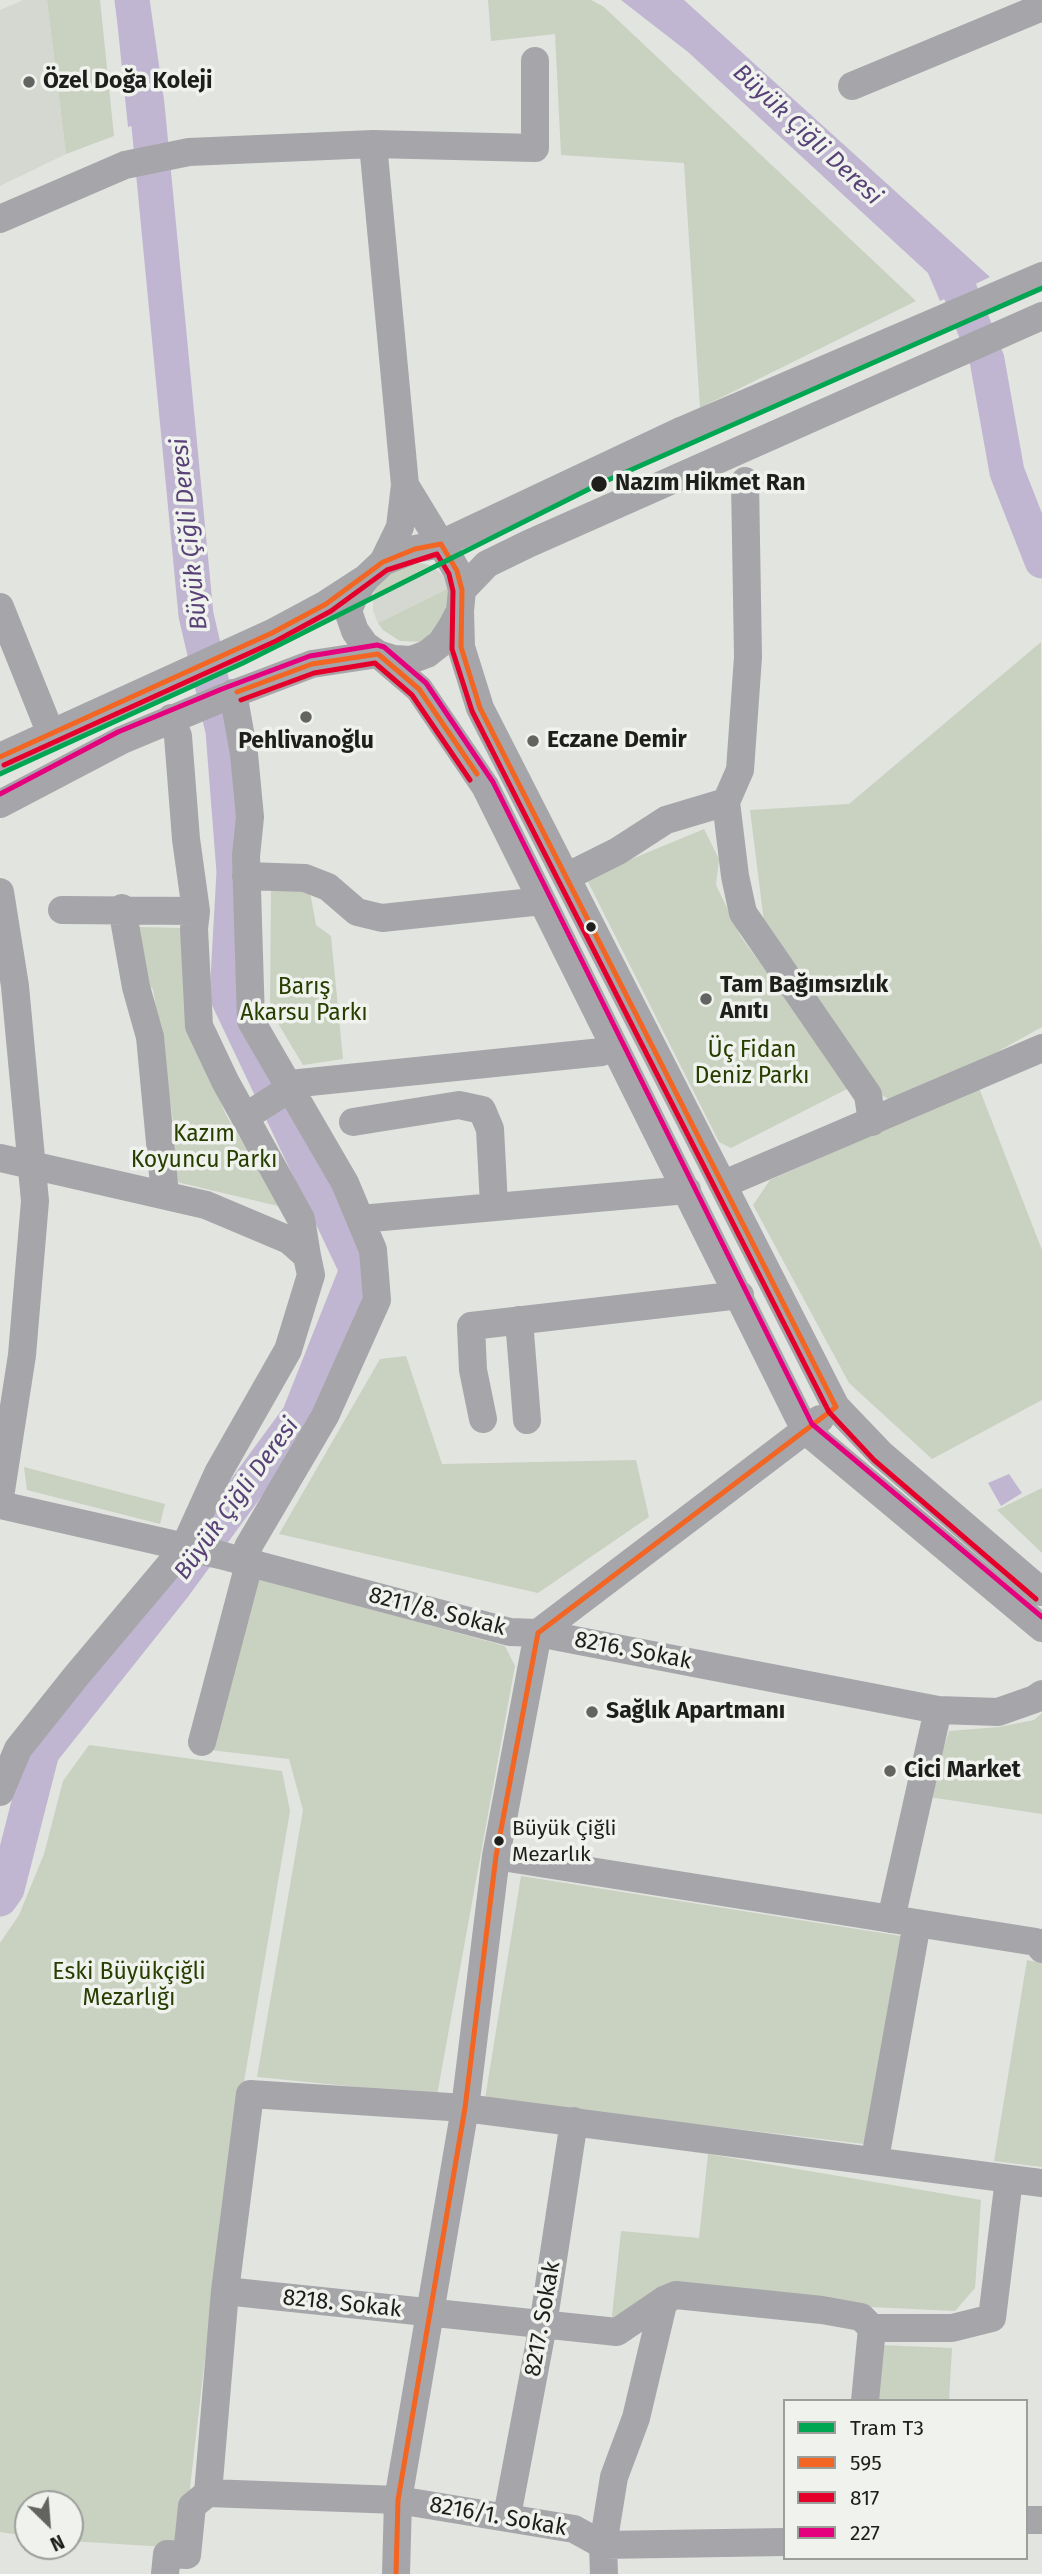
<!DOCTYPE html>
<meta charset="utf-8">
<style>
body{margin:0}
#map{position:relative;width:1042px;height:2574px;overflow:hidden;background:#e2e4e0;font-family:"Fira Sans",sans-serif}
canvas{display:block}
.legend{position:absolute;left:783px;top:2399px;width:245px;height:161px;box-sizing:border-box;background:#f0f3ed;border:2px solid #9c9e9a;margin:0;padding:9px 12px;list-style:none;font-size:21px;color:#1e1f1d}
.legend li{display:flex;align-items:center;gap:14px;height:35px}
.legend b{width:35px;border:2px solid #9c9e9a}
.north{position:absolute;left:14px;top:2490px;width:70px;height:70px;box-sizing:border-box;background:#f0f3ed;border:2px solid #9c9e9a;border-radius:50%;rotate:155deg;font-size:19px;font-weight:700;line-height:28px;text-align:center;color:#1e1f1d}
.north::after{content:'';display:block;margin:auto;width:24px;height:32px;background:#636461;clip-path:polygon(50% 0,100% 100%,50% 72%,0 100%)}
</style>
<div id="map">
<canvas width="1042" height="2574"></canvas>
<ul class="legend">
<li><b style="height:9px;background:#00a651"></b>Tram T3</li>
<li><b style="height:9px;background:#f26522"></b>595</li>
<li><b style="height:9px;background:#e4002b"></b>817</li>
<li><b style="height:9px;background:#e5007d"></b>227</li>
</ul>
<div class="north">N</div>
</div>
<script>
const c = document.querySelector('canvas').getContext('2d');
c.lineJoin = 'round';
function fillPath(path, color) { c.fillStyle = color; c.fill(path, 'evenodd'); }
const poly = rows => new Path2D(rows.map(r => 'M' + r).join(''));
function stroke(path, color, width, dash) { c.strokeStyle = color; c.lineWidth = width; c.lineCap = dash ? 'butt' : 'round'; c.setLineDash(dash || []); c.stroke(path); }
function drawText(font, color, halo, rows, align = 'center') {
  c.font = font + ' "Fira Sans",sans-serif'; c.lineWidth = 7; c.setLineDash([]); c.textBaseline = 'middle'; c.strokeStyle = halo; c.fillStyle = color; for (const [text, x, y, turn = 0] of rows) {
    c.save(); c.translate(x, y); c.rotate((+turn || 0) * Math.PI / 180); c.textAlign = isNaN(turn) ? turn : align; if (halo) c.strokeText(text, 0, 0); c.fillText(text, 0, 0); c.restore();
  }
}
fillPath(poly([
 [23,0,47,0,66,154,0,186,0,10],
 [430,565,443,575,451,587,378,623,373,611,373,597]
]), '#d4d8d0');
fillPath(poly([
 [47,0,100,0,114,136,66,154],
 [488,0,591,0,604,7,916,301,700,408,684,163,561,155,555,34,491,41],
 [415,562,430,565,373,597,378,580],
 [451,587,452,614,422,642,400,641,383,630,378,623],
 [1041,642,1042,1027,995,1053,890,1100,863,1084,764,922,750,810,849,804],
 [704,829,719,859,716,885,741,937,851,1087,731,1148,719,1142,586,878],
 [271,889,310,892,316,925,331,936,343,1059,303,1065,270,1010],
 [138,927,182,928,187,1020,226,1115,282,1207,177,1182,164,1129,173,1121,160,1032,153,989,145,982],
 [979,1088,1042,1250,1042,1400,932,1459,849,1383,753,1205,770,1180],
 [406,1356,442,1464,636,1460,649,1517,538,1593,279,1534,380,1359],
 [24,1467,165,1504,160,1524,27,1490],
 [1042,1488,1042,1553,997,1510],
 [251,1576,505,1646,515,1666,437,2095,257,2077,303,1810,289,1759,210,1750],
 [1042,1713,1042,1814,929,1797,949,1731,999,1727,1034,1720],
 [89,1745,282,1771,290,1811,222,2211,183,2548,70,2541,70,2504,28,2504,28,2536,0,2532,0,1943,19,1915,44,1854,63,1781],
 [521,1876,901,1936,864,2144,485,2099],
 [1027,1960,1042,1963,1042,2167,994,2161],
 [708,2154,981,2200,975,2288,955,2311,871,2307,678,2290,611,2325,621,2231,699,2238],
 [879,2345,952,2348,949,2401,876,2401]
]), '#c9d1c1');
fillPath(poly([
 [115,0,149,0,160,117,128,127],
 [621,0,684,0,990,277,940,301,928,273,688,52],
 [1009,1474,1022,1493,1001,1506,988,1483]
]), '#c0b6d1');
stroke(poly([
 [936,253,956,281,987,360,1007,472,1042,561],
 [0,1899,7,1889,42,1752,175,1585,299,1416,357,1270,227,996,234,872,223,731,196,615,147,105,132,0]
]), '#c0b6d1', 35);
stroke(poly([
 [852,86,1042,7],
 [373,144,535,148,535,61],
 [0,219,125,165,189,152,373,144,405,485,400,527,383,562],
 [405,485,441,544,683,430,1042,276],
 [441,544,457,571,462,590,460,611,451,628,441,643,427,654,411,660,394,659,378,654,365,645,355,631,348,611,354,596,366,578,383,562,415,549,441,544],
 [462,590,487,564,528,544,1042,316],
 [0,607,51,734],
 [460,611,461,647,480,708,836,1407,880,1453,1042,1592],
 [171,718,178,736,186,839,196,911,194,929,199,1026,225,1081,301,1219,307,1256],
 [0,757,272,633,326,604,366,578],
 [726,802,740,770,748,657,745,481],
 [0,804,122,740,225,697,312,664,378,654,419,689,485,786,805,1430,1042,1628],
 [246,876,305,878,328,887,357,912,382,918,542,901],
 [566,877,618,851,666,820,726,802,735,876,743,913,868,1095,872,1122],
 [0,892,15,986,35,1201,22,1355,0,1497],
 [122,908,136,987,150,1037,165,1195],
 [62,910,196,911],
 [290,1084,602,1052],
 [245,1117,292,1087],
 [353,1122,459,1105,482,1110,490,1129,494,1205],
 [0,1158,206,1205,289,1240,307,1256,311,1275,288,1350,218,1473,184,1548,77,1675,18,1749,0,1792],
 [724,1184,1042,1048],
 [360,1219,687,1190],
 [519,1320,527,1420],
 [483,1419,473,1370,471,1326,740,1295],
 [0,1505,220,1555,510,1632,538,1633,938,1710,998,1712,1035,1699,1042,1694],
 [538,1633,820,1419],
 [202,1742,249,1564,248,1547,325,1416,377,1300,373,1250,345,1183,251,1021,246,856,250,817,244,754,233,693],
 [496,1856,1036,1942,1042,1949],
 [891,1919,938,1710],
 [875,2159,917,1923],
 [225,2291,617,2332,664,2300,676,2295,822,2310,861,2317,872,2328,865,2401],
 [872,2328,952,2328,992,2318,1009,2179],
 [208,2493,398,2500,574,2529,603,2545,785,2542],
 [507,2516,543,2325,574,2121],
 [1026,2520,1042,2520],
 [165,2574,167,2554,187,2555,192,2506,208,2493,225,2291,250,2094,465,2108,1042,2183],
 [396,2574,398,2500,465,2108,496,1856,538,1633],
 [604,2574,603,2545,614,2477,636,2418,664,2300]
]), '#a6a5aa', 28);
stroke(poly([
 [237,692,312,664,378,654,419,689,477,774],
 [0,757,272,633,326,604,383,562,415,549,441,544,457,571,462,590,461,647,480,708,836,1407,538,1633,496,1856,465,2108,398,2500,396,2574]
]), '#f26522', 5);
stroke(poly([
 [241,700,314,673,375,663,412,695,470,780],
 [4,765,276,641,331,611,387,570,437,554,449,574,453,591,452,649,472,711,829,1412,874,1460,1036,1599]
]), '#e4002b', 5);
stroke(poly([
 [0,794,118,732,222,689,310,656,377,645,384,647,426,683,493,782,812,1424,1042,1617]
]), '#e5007d', 5);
stroke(poly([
 [0,774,243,663,599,484,1042,288]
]), '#00a651', 5);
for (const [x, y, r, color] of [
 [29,82,7,"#636461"],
 [599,484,9,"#1e1f1d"],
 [306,717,7,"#636461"],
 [533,741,7,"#636461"],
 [591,927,6,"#1e1f1d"],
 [706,999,7,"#636461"],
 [592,1712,7,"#636461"],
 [890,1771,7,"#636461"],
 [499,1841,6,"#1e1f1d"]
]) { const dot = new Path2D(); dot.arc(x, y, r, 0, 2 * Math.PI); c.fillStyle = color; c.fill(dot); stroke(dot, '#f0f3ed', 2.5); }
drawText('21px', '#1e1f1d', '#f0f3ed', [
 ["Büyük Çiğli",512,1829],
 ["Mezarlık",512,1855]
], 'left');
drawText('bold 23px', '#1e1f1d', '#f0f3ed', [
 ["Özel Doğa Koleji",43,82],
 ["Eczane Demir",547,741],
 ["Pehlivanoğlu",306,742,"center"],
 ["Tam Bağımsızlık",720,986],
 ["Anıtı",720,1012],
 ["Sağlık Apartmanı",606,1712],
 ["Cici Market",904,1771]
], 'left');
drawText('bold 23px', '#1e1f1d', '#f0f3ed', [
 ["Nazım Hikmet Ran",615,484]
], 'left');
drawText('23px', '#273e00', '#f0f3ed', [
 ["Barış",304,988],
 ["Akarsu Parkı",304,1014],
 ["Üç Fidan",752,1051],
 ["Deniz Parkı",752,1077],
 ["Kazım",204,1135],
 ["Koyuncu Parkı",204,1161],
 ["Eski Büyükçiğli",129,1973],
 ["Mezarlığı",129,1999]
]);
drawText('23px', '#1e1f1d', '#f0f3ed', [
 ["8211/8. Sokak",437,1612,14],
 ["8216. Sokak",633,1651,11],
 ["8218. Sokak",342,2304,6],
 ["8217. Sokak",543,2319,-80],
 ["8216/1. Sokak",498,2517,10]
]);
drawText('italic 24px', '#584176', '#f0f3ed', [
 ["Büyük Çiğli Deresi",807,135,43],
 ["Büyük Çiğli Deresi",190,534,-96],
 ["Büyük Çiğli Deresi",237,1499,-54]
]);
</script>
